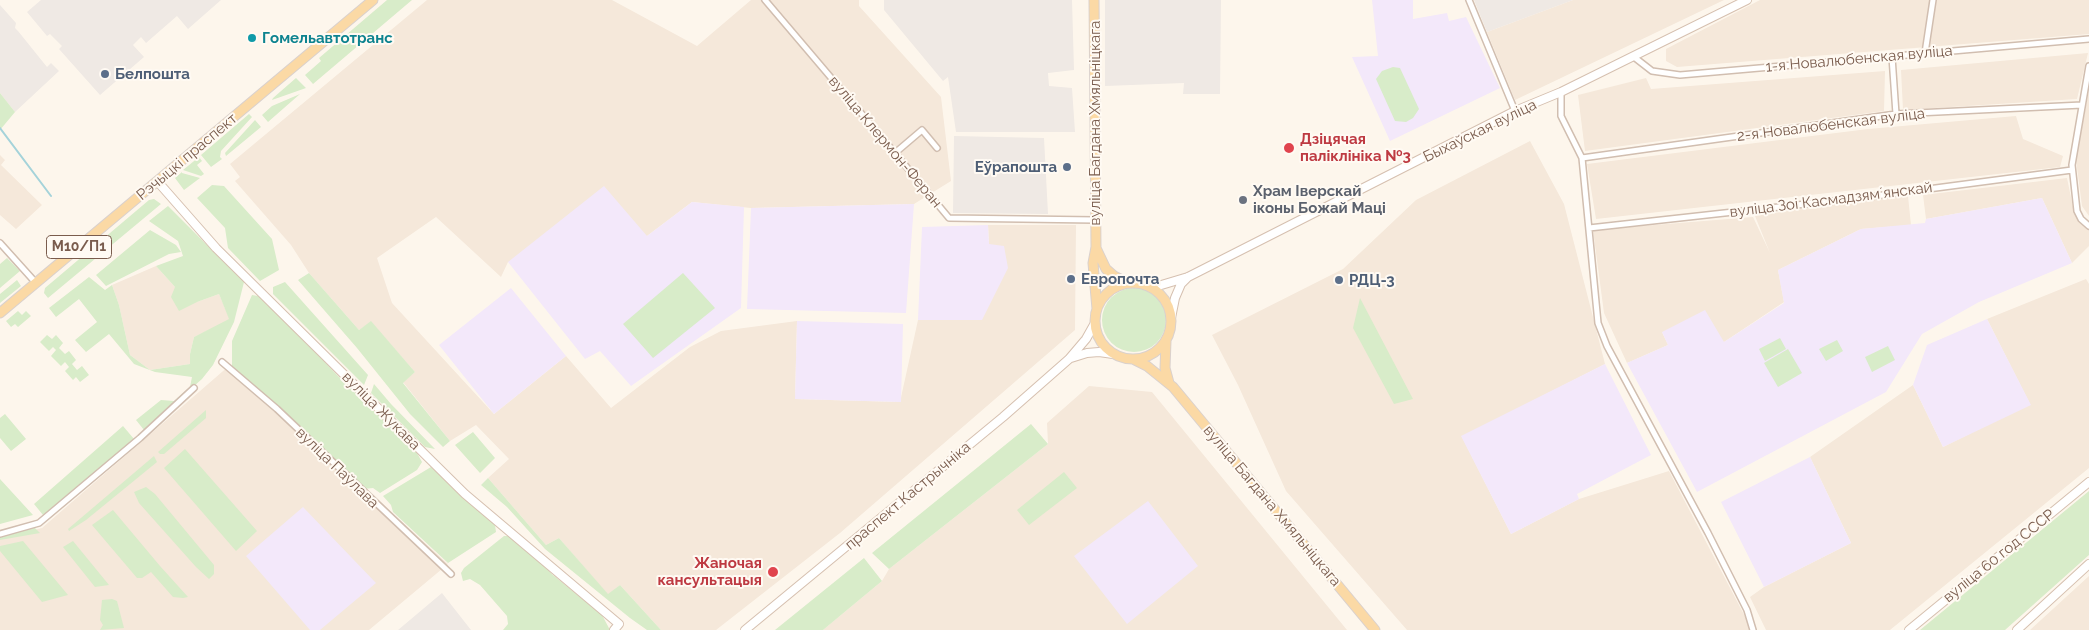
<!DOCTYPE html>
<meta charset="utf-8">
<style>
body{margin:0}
canvas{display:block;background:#fdf6ec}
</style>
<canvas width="2089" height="630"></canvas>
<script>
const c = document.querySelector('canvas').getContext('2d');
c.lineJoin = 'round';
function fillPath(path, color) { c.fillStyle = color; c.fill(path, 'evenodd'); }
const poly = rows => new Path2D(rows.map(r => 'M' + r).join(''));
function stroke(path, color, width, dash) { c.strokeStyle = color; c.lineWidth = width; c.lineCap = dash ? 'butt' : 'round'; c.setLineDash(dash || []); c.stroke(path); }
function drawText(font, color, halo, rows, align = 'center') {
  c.font = font + ' Raleway,sans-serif'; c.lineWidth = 4; c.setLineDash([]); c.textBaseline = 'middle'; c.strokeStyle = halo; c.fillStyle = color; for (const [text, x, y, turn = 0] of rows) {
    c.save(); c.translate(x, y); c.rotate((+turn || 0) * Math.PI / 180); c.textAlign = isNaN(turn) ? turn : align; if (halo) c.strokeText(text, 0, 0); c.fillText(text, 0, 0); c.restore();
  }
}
fillPath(poly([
 [427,0,612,0,697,46,751,0,859,0,859,6,941,97,951,181,914,204,751,208,692,202,647,236,508,262,501,277,436,217,377,258,392,303,494,414,566,356,611,408,690,347,721,331,797,321,795,399,900,402,918,320,981,320,989,244,988,225,1076,225,1075,330,840,533,716,630,661,630,620,585,608,595,559,538,546,545,488,478,509,459,476,425,450,441,403,382,415,372,371,322,359,330,309,273,291,245,235,181,240,177,230,164],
 [1573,0,1724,0,1515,100,1487,32],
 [1760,0,2089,0,2089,34,1677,67,1666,61,1666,49],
 [2088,53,2077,99,1903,110,1901,70],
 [1885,71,1884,111,1585,151,1578,95,1646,78,1651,89],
 [2089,90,2089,216,2082,206,2076,160],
 [2016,116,2023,139,2063,156,2060,167,1596,219,1587,164,1868,129],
 [1530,141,1564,204,1605,364,1462,437,1511,534,1579,499,1669,471,1752,630,1407,630,1286,491,1238,385,1212,335,1343,269,1416,200],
 [0,155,5,160,1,165,42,205,16,229,0,215],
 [2067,178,2074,212,2089,228,2089,246,2072,263,2042,198,1926,219,1923,195],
 [1908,196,1911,225,1861,229,1778,270,1784,302,1724,342,1662,332,1668,345,1627,363,1604,313,1593,230,1753,217,1770,253,1755,216,1854,201],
 [156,266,175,287,197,302,219,294,230,320,194,337,190,354,190,364,150,370,130,355,119,305,112,285],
 [2086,279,2089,284,2089,468,1890,630,1766,630,1750,597,1764,587,1851,543,1810,457,1913,385,1943,447,2030,404,1987,319],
 [230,365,448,564,369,630,0,630,0,538,42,528],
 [1089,386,1152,392,1347,630,823,630,882,581,889,569,1048,444,1047,423],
 [2089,576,2089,630,2030,630]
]), '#f5e8da');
fillPath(poly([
 [41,0,221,0,188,29,177,16,146,43,141,37,133,45,144,57,100,95,59,49,62,46,50,34,47,36,27,12],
 [884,0,1072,0,1074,70,1048,73,1049,86,1072,88,1075,132,956,132,948,77,943,81,884,10],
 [1105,0,1221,0,1220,94,1183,94,1184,83,1105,86],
 [1474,0,1573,0,1487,32],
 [0,5,16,23,15,28,18,31,47,67,51,63,59,71,15,112,0,93],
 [954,136,1044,138,1048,214,953,213],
 [442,593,471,630,398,630]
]), '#efe9e4');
fillPath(poly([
 [1372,0,1413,0,1413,19,1447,13,1449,21,1466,17,1500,88,1390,141,1352,57,1378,56],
 [604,186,647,236,692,202,744,207,741,308,631,386,600,351,585,359,508,262],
 [2042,198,2072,263,1979,302,1922,334,1886,392,1697,492,1627,363,1668,345,1662,332,1705,310,1724,342,1784,303,1778,270,1861,229,1925,223,1926,219],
 [914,204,906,313,747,309,751,208],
 [988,225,989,244,1004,246,1008,268,982,320,918,320,922,227],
 [511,288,566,356,494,414,439,345],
 [1987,319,2031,405,1943,447,1913,385,1927,345],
 [797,321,903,324,901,402,795,399],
 [1605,364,1651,455,1577,494,1579,499,1511,534,1461,436],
 [1810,457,1851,543,1764,587,1721,502],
 [1148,501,1198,566,1127,624,1074,556],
 [303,507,376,583,320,630,310,630,246,556]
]), '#f3e8fa');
fillPath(poly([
 [387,0,412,0,313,84,305,75,321,61,319,58],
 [1393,67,1400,68,1419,109,1413,118,1406,122,1395,121,1376,79,1382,71],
 [296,78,306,88,272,100,273,98],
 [0,93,15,112,0,130],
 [300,94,268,122,262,115,272,106],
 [249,114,252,117,221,151,220,157,222,159,211,167,201,155],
 [255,120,261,127,226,156,225,153],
 [199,157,202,161,197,165,204,174,201,176,183,170],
 [182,172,182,173,200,178,184,190,175,178],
 [212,185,224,186,272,239,279,270,260,281,228,248,225,228,197,198],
 [154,199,161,204,48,298,44,293,45,288,149,200],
 [168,206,244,282,234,322,213,365,202,379,144,430,136,420,161,400,174,401,190,387,192,377,155,372,134,364,109,334,86,352,75,340,97,322,79,299,56,317,49,308,89,277,105,290,112,285,119,305,130,355,150,370,190,364,190,354,194,337,229,319,219,294,197,302,179,311,171,297,175,287,156,266,183,256,178,241,149,221],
 [150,230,176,245,181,252,169,254,106,286,96,275],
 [7,258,20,271,0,288,0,264],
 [309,273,359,330,371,321,415,372,403,383,450,441,443,447,410,414,357,348,298,280],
 [683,273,715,308,653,358,623,324],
 [17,280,21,286,0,303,0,294],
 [285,282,368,375,364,385,273,294,273,287],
 '1102 320a32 32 0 1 1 64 0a32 32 0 1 1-64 0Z',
 [252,295,258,296,302,338,337,375,417,453,422,462,417,470,380,493,373,488,364,489,232,371,232,341],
 [1360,298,1413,399,1394,404,1353,328],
 [18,311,22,315,26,311,31,316,18,327,15,324,11,327,6,321],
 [47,335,52,339,56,335,63,343,59,348,65,354,69,351,76,360,72,364,77,370,82,366,89,375,80,382,76,377,73,380,65,371,69,367,65,362,61,366,51,356,56,350,53,347,49,351,40,342],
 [1780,338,1786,349,1765,361,1759,349],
 [1837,340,1843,351,1826,361,1819,349],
 [1888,346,1895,360,1872,372,1865,357],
 [1788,349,1802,373,1778,387,1764,363],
 [374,384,391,404,435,449,425,447,371,393],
 [206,410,206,418,164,454,160,454,158,452],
 [5,414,26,439,11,451,0,438,0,418],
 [1031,424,1048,444,889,569,872,553],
 [123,426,134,439,43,515,34,504],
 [473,432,495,458,480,473,455,445],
 [185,449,257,531,236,551,164,468],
 [154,456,157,462,86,520,69,531,68,529],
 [431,467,495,525,496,532,448,563,393,512,391,505,383,496],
 [1064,472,1077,488,1029,525,1017,510],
 [488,478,546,545,559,538,608,594,620,585,661,630,647,630,630,618,545,549,507,507,481,485],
 [0,479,33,515,0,524],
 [146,487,155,494,214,565,214,574,209,579,196,567,139,503,134,492],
 [2089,491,2089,555,2005,630,1920,630],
 [113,510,160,566,188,597,183,598,173,597,151,572,142,578,137,578,92,525],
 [30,527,35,528,40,533,0,540,0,536],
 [504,536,512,536,553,575,602,615,610,630,503,630,508,624,507,616,480,585,470,579,463,581,461,573,464,568],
 [23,541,68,595,42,602,0,551,0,546],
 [73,541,109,585,95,587,63,547],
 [864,558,882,581,823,630,775,630],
 [112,599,117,601,124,628,100,630,103,625,100,620,102,600]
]), '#d8ecc9');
stroke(poly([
 [0,128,51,196]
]), '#a5d3da', 2);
const street = poly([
 [765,0,895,153,949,218,1095,220],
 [1469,0,1515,111],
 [1925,53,1933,0],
 [1634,57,1652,71,1680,75,2089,39],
 [1892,57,1896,114],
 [2089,66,2072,165,2077,211,2081,219,2089,226],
 [1561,92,1561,116,1582,158,1598,323,1607,346,1708,533,1747,610,1753,630],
 [895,153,922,130,937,148],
 [1582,158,1896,114,2082,105],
 [1589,228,1860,198,2072,170],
 [0,243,36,283],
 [222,362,277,409,451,574],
 [0,534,39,523,140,438,194,388]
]);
const secondary = poly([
 [158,182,216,248,465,494,619,624,614,630],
 [1148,286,1158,286,1188,277,1515,111,1561,92,1747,0],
 [1171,318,1175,298,1181,284,1188,277],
 [1071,358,1087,353,1099,352,1113,354],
 [745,630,1003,417,1069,359,1086,339,1095,323],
 [1909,630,2089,482],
 [2017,630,2089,564]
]);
const primary = poly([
 [1094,0,1096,247,1093,263,1097,309],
 [1096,248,1106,269,1114,276,1128,283],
 '1095 321a38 38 0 1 1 76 0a38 38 0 1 1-76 0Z',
 [0,313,373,0],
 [1166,341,1165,368,1169,383],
 [1133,359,1147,366,1173,387,1375,630]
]);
stroke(street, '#d1beb0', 8);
stroke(secondary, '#d6c0b0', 10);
stroke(primary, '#dad1cd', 11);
stroke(street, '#fff', 5);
stroke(secondary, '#fff', 8);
stroke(primary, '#fbd9a5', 9);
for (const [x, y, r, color] of [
 [252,38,5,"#0f9aa8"],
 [105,74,5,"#5c6f8a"],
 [1289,148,6,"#e0444e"],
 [1067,167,5,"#5c6f8a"],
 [1243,200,5,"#6b7280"],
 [1071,279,5,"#5c6f8a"],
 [1339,280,5,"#5c6f8a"],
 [773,572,6,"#e0444e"]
]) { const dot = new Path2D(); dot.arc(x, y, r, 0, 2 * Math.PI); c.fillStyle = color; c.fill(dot); stroke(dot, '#fffaf3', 2); }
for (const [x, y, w] of [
 [79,247,65]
]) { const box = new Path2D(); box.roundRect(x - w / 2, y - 11.5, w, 23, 4); c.fillStyle = '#fffaf3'; c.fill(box); stroke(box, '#7a5c4d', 1); }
drawText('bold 14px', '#7a5c4d', null, [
 ["М10/П1",79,247]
]);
drawText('bold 15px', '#0d838f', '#fffaf3', [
 ["Гомельавтотранс",262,38]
], 'left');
drawText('15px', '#7a5c4d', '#fffaf3', [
 ["1-я Новалюбенская вуліца",1859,59,-5],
 ["вуліца Багдана Хмяльніцкага",1095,123,-90],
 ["2-я Новалюбенская вуліца",1831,125,-7],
 ["Быхаўская вуліца",1480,131,-26],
 ["вуліца Клермон-Феран",885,142,50],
 ["Рэчыцкі праспект",187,157,-40],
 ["вуліца Зоі Касмадзямʼянскай",1831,200,-7],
 ["вуліца Жукава",381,411,45],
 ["вуліца Паўлава",337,468,44],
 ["праспект Кастрычніка",908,496,-40],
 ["вуліца Багдана Хмяльніцкага",1272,506,50],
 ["вуліца 60 год СССР",1999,556,-39]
]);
drawText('bold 15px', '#4e5e75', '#fffaf3', [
 ["Белпошта",115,74],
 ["Еўрапошта",1057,167,"right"],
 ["Европочта",1081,279],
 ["РДЦ-3",1349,280]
], 'left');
drawText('bold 15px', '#be3a42', '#fffaf3', [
 ["Дзіцячая",1300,139],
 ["паліклініка №3",1300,156],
 ["Жаночая",762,563,"right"],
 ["кансультацыя",762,580,"right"]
], 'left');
drawText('bold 15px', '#5b616d', '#fffaf3', [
 ["Храм Іверскай",1253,191],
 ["іконы Божай Маці",1253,208]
], 'left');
</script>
